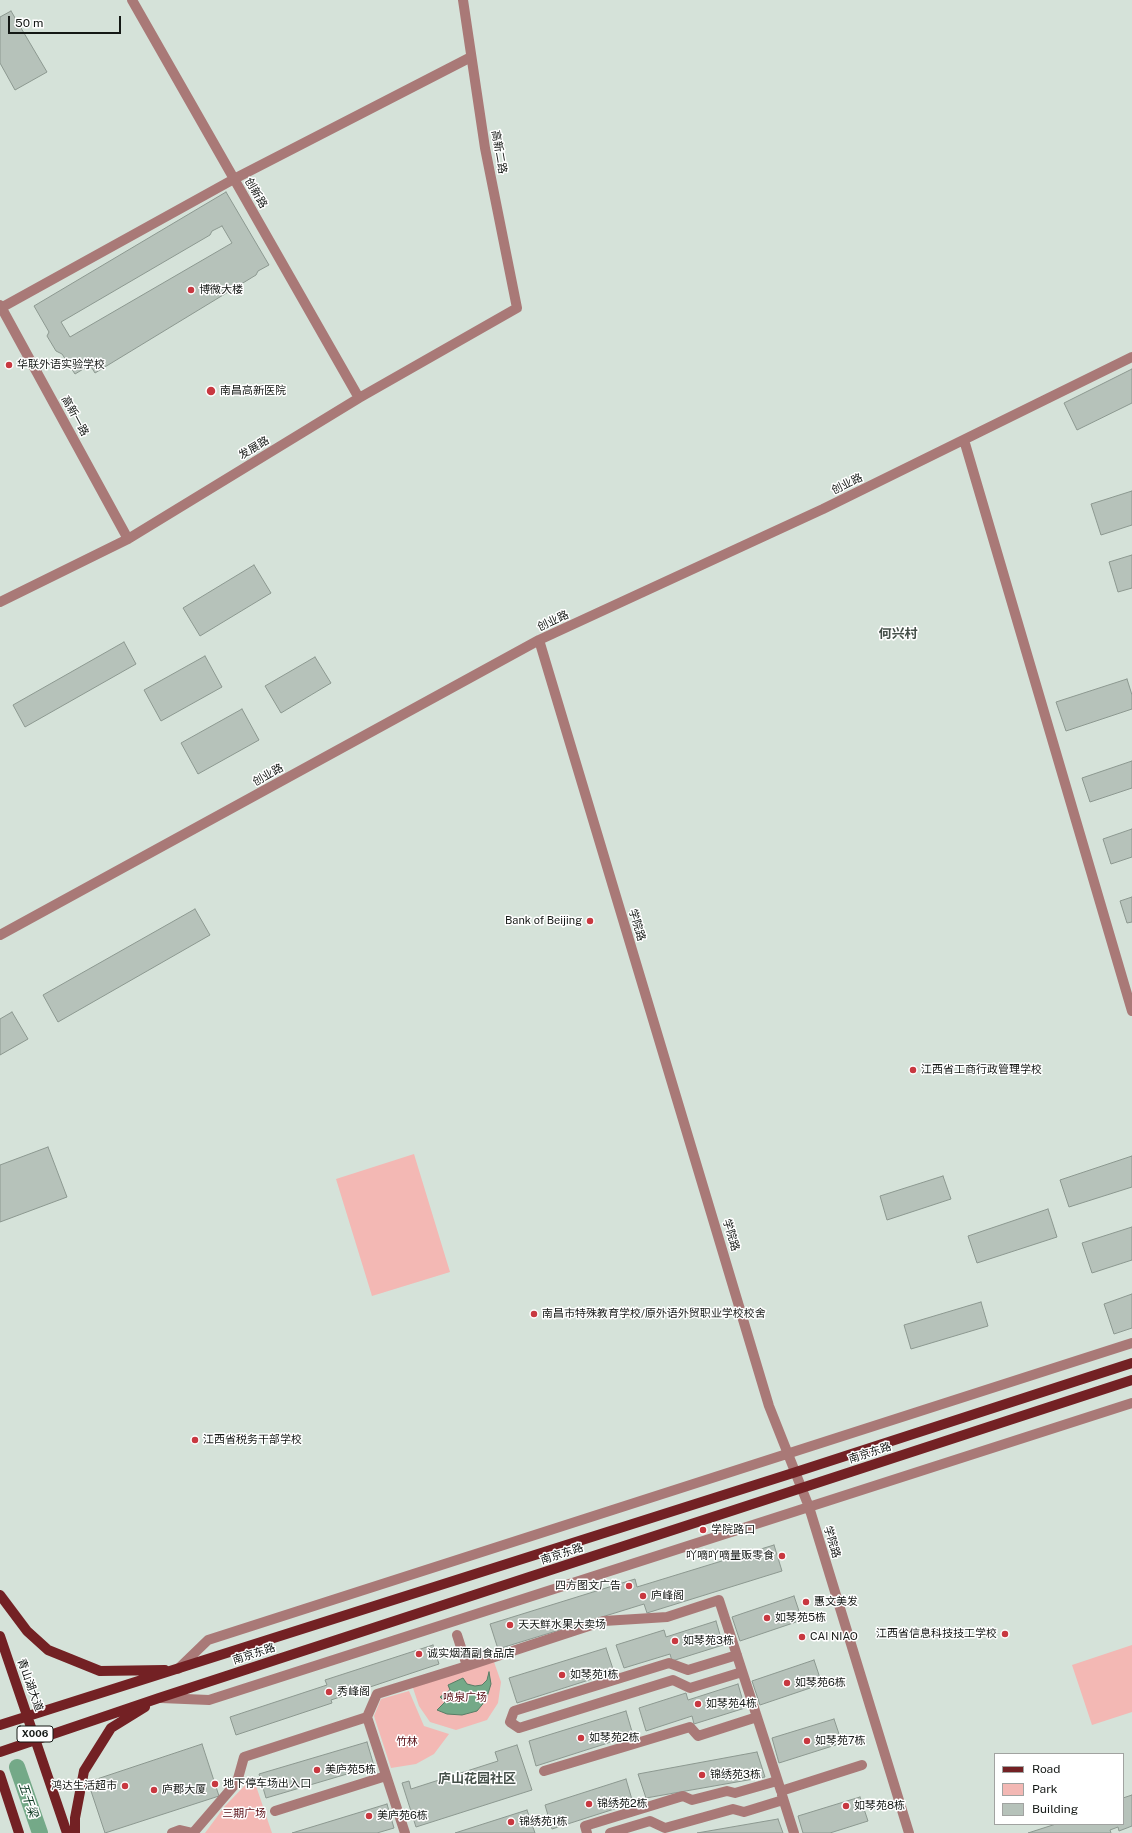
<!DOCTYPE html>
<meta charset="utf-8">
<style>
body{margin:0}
#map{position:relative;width:1132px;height:1833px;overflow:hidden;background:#d5e2d9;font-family:"Public Sans",sans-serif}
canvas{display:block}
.legend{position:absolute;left:994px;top:1753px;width:130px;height:72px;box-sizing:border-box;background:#fff;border:1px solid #a1a3a1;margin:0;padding:5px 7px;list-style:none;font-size:12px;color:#141815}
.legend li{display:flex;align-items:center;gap:8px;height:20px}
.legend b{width:20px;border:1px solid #a1a3a1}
.scale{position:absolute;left:8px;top:16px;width:113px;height:18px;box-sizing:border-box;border:2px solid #141815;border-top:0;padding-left:5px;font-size:12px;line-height:14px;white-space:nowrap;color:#141815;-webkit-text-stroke:3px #fff;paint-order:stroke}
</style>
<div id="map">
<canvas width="1132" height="1833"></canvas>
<ul class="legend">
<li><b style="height:5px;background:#732124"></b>Road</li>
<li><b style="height:11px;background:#f3b8b4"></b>Park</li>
<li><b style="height:11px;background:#b6c2ba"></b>Building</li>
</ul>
<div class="scale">50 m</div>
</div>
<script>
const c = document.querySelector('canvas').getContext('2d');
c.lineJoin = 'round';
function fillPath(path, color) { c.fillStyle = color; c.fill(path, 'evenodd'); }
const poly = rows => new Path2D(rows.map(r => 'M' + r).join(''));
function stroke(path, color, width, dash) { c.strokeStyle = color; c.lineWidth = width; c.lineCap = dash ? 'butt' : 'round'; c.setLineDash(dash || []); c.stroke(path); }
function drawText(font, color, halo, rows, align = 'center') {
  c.font = font + ' "Public Sans","Noto Sans SC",sans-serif'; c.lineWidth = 3; c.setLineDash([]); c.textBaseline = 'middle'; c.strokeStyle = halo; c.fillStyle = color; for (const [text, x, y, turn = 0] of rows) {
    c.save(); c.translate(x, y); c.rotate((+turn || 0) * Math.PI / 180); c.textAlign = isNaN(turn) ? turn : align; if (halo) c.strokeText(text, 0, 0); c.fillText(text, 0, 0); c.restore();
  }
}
fillPath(poly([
 [414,1154,450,1272,372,1296,336,1179],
 [1132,1645,1132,1712,1092,1725,1072,1665],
 [493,1659,501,1682,498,1703,487,1720,456,1730,430,1722,419,1706,412,1685],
 [409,1691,424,1726,449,1734,434,1754,416,1764,391,1768,374,1716,381,1699],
 [253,1777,272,1833,205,1833,225,1806]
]), '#f3b8b4');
const water = poly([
 [489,1672,491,1684,486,1700,477,1711,462,1715,447,1714,437,1710,445,1702,440,1697,450,1690,448,1685,463,1678,467,1684,475,1686,482,1685,487,1680,489,1672]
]);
fillPath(water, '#74a988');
stroke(water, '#577e66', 1);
stroke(poly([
 [17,1767,40,1833]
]), '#74a988', 16);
const building = poly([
 [11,11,47,72,15,90,0,63,0,17,11,11],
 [226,192,269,265,258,271,256,275,95,373,90,365,75,374,62,354,56,351,47,336,49,332,34,306,226,192],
 [222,226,232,243,70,337,61,322,210,235,212,231,222,226],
 [1132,369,1132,403,1077,430,1064,403,1132,369],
 [1132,491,1132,525,1101,535,1091,504,1132,491],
 [1132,555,1132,588,1118,592,1109,562,1132,555],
 [254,565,271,593,200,636,183,608,254,565],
 [124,642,136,664,25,727,13,705,124,642],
 [205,656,222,687,161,721,144,690,205,656],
 [315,657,331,683,281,713,265,686,315,657],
 [1127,679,1132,695,1132,709,1066,731,1056,702,1127,679],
 [242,709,259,740,198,774,181,743,242,709],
 [1132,761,1132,788,1090,802,1082,778,1132,761],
 [1132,829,1132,857,1111,864,1103,839,1132,829],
 [1132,897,1132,922,1127,923,1120,901,1132,897],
 [195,909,210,935,58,1022,43,995,195,909],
 [12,1012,28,1039,0,1055,0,1019,12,1012],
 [48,1147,67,1197,0,1222,0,1165,48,1147],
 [1132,1156,1132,1187,1069,1207,1060,1180,1132,1156],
 [943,1176,951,1199,887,1220,880,1196,943,1176],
 [1048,1209,1057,1237,977,1263,968,1236,1048,1209],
 [1132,1227,1132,1260,1092,1273,1082,1243,1132,1227],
 [1132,1294,1132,1328,1114,1334,1104,1304,1132,1294],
 [981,1302,988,1326,911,1349,904,1325,981,1302],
 [774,1545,782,1571,647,1613,644,1604,498,1649,490,1624,635,1579,637,1587,774,1545],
 [794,1596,802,1620,740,1641,732,1617,794,1596],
 [716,1621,723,1645,672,1661,670,1654,624,1668,616,1645,664,1630,666,1637,716,1621],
 [433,1645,439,1664,331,1700,332,1703,236,1735,230,1717,327,1685,325,1680,433,1645],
 [606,1648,614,1672,517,1703,509,1678,606,1648],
 [814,1660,822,1684,760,1705,752,1681,814,1660],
 [738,1684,745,1708,694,1724,692,1716,646,1731,639,1708,686,1693,688,1700,738,1684],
 [626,1711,633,1735,536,1766,529,1741,626,1711],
 [834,1719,842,1743,779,1763,772,1738,834,1719],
 [367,1742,374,1766,266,1798,259,1774,367,1742],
 [202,1744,219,1796,105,1833,88,1782,202,1744],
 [517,1745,532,1790,416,1827,402,1783,409,1781,411,1789,498,1761,495,1752,517,1745],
 [757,1752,765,1777,646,1798,638,1774,757,1752],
 [626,1779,633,1803,552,1829,545,1805,626,1779],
 [1132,1795,1132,1826,1119,1831,1118,1827,1110,1830,1111,1833,1028,1833,1056,1824,1123,1824,1123,1798,1132,1795],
 [860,1797,868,1821,830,1833,803,1833,798,1816,860,1797],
 [387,1804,394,1828,377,1833,292,1833,387,1804],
 [527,1810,535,1833,455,1833,527,1810],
 [778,1819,783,1833,697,1833,778,1819]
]);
fillPath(building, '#b6c2ba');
stroke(building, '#8c9890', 1);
stroke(poly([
 [132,0,359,398],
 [0,305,128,539],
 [1,308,234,179,471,57],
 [964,440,1132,1011],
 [0,602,128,539,359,398,517,308,485,148,463,0],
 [539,640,769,1406,809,1507,909,1833],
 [0,935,539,640,823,509,1132,357],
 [457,1635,467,1666,604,1621,667,1617,719,1600,781,1791,862,1765],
 [737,1655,688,1670,669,1663,514,1711,510,1722,519,1728,673,1680,690,1688,742,1672],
 [178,1669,208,1640,1132,1343],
 [161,1698,209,1700,1132,1403],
 [544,1771,690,1727,698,1736,757,1717],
 [782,1795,794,1833],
 [275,1811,386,1776],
 [172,1833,180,1830,193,1833],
 [193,1833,237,1782,244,1757,367,1717],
 [405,1833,367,1717,377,1694,467,1666],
 [587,1833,585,1826,683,1796,692,1800,727,1791,735,1793,777,1781],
 [610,1833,650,1821,665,1828,733,1809,744,1812,783,1800]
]), '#a97977', 10);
stroke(poly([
 [0,1595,27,1631,48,1650,100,1671,165,1670],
 [0,1636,67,1833],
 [0,1725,796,1472,1132,1363],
 [0,1752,159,1698,1132,1380],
 [0,1775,19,1833],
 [75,1833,75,1818,84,1771,111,1728,145,1707]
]), '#732124', 10);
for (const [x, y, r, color] of [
 [191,290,4,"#c83840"],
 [9,365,4,"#c83840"],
 [211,391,5,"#c83840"],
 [590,921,4,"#c83840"],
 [913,1070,4,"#c83840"],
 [534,1314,4,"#c83840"],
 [195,1440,4,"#c83840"],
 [703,1530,4,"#c83840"],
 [782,1556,4,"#c83840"],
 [629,1586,4,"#c83840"],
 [643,1596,4,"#c83840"],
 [806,1602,4,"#c83840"],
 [767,1618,4,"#c83840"],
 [510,1625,4,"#c83840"],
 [1005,1634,4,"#c83840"],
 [802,1637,4,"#c83840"],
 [675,1641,4,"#c83840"],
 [419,1654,4,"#c83840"],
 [562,1675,4,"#c83840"],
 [787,1683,4,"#c83840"],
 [329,1692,4,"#c83840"],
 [698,1704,4,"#c83840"],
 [581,1738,4,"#c83840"],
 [807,1741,4,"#c83840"],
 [317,1770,4,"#c83840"],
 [702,1775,4,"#c83840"],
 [215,1784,4,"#c83840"],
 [125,1786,4,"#c83840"],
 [154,1790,4,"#c83840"],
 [589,1804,4,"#c83840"],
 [846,1806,4,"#c83840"],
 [369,1816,4,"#c83840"],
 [511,1822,4,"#c83840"]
]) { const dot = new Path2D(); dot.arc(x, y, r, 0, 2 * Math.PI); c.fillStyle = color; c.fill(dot); stroke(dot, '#fff', 1.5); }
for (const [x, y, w] of [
 [35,1734,36]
]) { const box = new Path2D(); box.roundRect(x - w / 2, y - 8, w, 16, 3); c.fillStyle = '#fff'; c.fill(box); stroke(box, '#141815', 1); }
drawText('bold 10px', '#141815', null, [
 ["X006",35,1734]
]);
drawText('11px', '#141815', '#fff', [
 ["高新二路",499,152,80],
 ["创新路",256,193,60],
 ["高新一路",75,416,61],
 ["发展路",254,448,-31],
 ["创业路",847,484,-26],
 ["创业路",553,621,-25],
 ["创业路",268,775,-29],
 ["学院路",637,925,73],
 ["学院路",731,1235,73],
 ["南京东路",870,1453,-18],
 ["学院路",832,1542,73],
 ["南京东路",562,1554,-18],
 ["南京东路",254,1654,-18],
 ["青山湖大道",30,1685,70]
]);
drawText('11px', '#141815', '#fff', [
 ["博微大楼",199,290],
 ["华联外语实验学校",17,365],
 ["南昌高新医院",220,391],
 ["Bank of Beijing",582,921,"right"],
 ["江西省工商行政管理学校",921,1070],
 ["南昌市特殊教育学校/原外语外贸职业学校校舍",542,1314],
 ["江西省税务干部学校",203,1440],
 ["学院路口",711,1530],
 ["吖嘀吖嘀量贩零食",774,1556,"right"],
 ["四方图文广告",621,1586,"right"],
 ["庐峰阁",651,1596],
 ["惠文美发",814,1602],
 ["如琴苑5栋",775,1618],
 ["天天鲜水果大卖场",518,1625],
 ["江西省信息科技技工学校",997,1634,"right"],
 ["CAI NIAO",810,1637],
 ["如琴苑3栋",683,1641],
 ["诚实烟酒副食品店",427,1654],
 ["如琴苑1栋",570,1675],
 ["如琴苑6栋",795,1683],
 ["秀峰阁",337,1692],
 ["如琴苑4栋",706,1704],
 ["如琴苑2栋",589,1738],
 ["如琴苑7栋",815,1741],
 ["美庐苑5栋",325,1770],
 ["锦绣苑3栋",710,1775],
 ["地下停车场出入口",223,1784],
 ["鸿达生活超市",117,1786,"right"],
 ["庐郡大厦",162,1790],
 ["锦绣苑2栋",597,1804],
 ["如琴苑8栋",854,1806],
 ["美庐苑6栋",377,1816],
 ["锦绣苑1栋",519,1822]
], 'left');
drawText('11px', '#560b12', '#fff', [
 ["喷泉广场",465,1698],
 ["竹林",407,1742],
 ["三期广场",244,1814]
]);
drawText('italic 12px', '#0e3a23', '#fff', [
 ["五干梁",28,1800,71]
]);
drawText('bold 13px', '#455049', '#fff', [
 ["何兴村",898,634],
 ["庐山花园社区",477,1779]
]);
</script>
